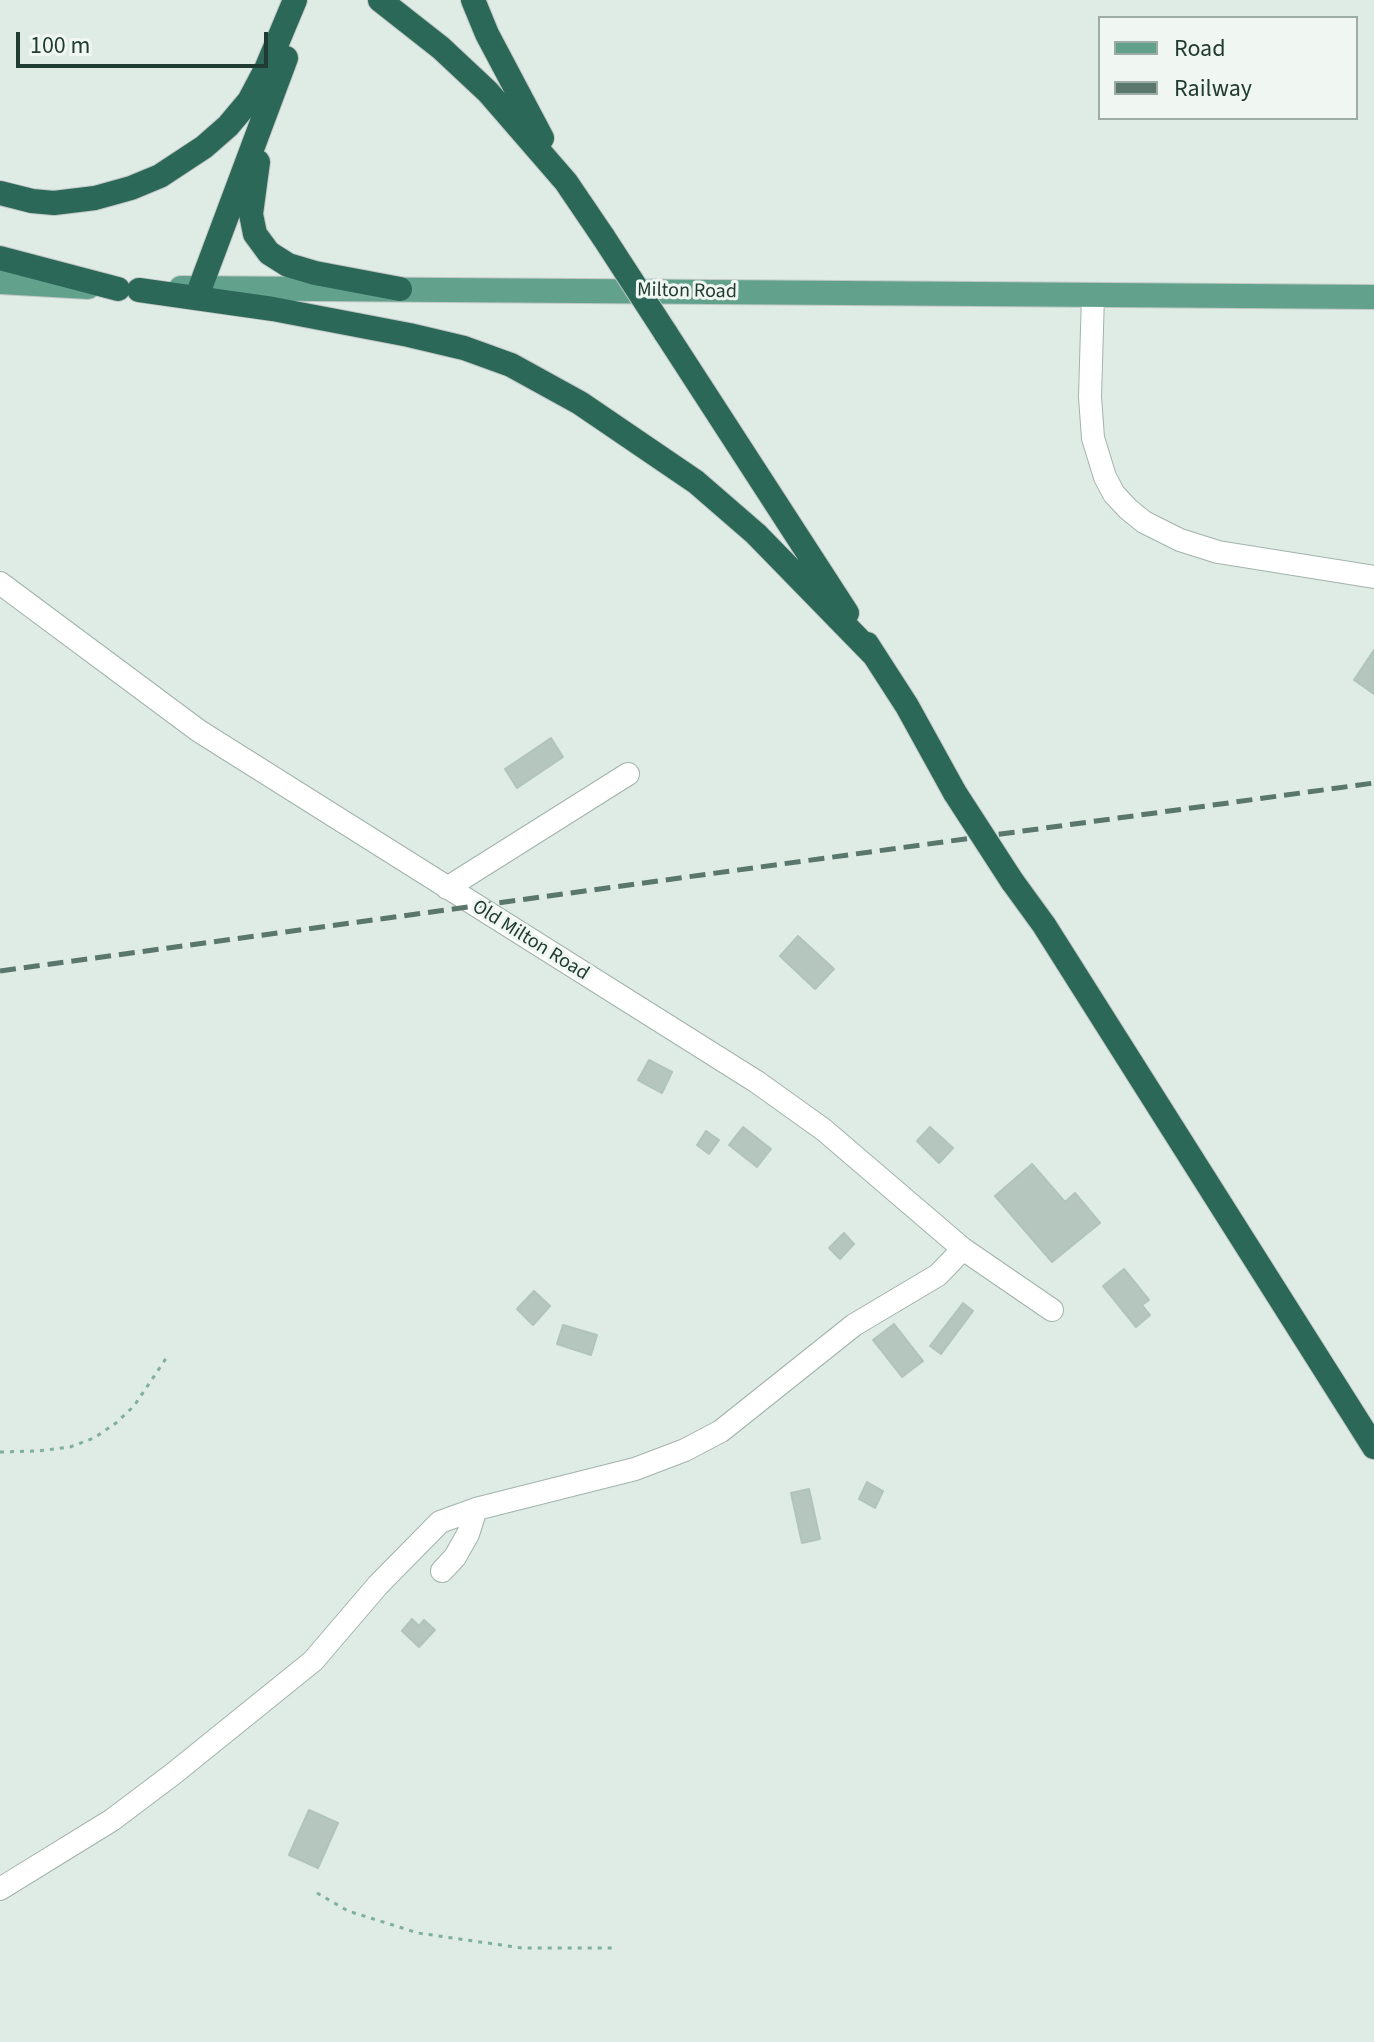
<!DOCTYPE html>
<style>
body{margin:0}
#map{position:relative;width:1374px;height:2042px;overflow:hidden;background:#dfebe5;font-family:"Source Sans 3",sans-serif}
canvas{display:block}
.legend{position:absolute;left:1098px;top:16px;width:260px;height:104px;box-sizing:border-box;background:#f0f7f3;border:2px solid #9daca6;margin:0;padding:10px 14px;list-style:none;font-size:24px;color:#203b32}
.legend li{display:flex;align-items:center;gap:16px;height:40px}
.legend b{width:40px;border:2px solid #9daca6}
.scale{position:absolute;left:16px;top:32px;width:252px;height:36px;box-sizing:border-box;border:4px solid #203b32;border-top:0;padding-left:10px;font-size:24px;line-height:28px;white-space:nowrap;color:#203b32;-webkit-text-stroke:6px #f0f7f3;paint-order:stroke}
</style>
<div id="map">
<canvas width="1374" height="2042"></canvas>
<ul class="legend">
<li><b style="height:10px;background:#62a28d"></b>Road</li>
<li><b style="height:10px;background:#5a776d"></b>Railway</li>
</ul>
<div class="scale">100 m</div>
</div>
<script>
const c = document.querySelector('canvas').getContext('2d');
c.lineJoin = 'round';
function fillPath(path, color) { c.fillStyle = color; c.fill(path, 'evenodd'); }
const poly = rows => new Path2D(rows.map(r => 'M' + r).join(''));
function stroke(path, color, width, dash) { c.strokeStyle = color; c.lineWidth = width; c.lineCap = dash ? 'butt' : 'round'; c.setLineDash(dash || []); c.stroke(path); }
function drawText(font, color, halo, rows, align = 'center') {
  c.font = font + ' "Source Sans 3",sans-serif'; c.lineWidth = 6; c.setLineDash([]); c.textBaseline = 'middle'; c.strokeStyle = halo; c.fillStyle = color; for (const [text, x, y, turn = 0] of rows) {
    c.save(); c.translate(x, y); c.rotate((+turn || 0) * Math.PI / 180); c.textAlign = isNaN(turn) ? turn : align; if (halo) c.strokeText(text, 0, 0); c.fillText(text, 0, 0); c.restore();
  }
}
const building = poly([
 [1374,650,1374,694,1354,680,1374,650],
 [551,738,563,757,517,788,505,769,551,738],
 [798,936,834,969,815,989,780,956,798,936],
 [649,1060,672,1072,662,1093,638,1080,649,1060],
 [743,1127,771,1149,757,1167,729,1145,743,1127],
 [930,1127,953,1148,939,1163,917,1141,930,1127],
 [706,1131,719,1140,709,1154,697,1145,706,1131],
 [1032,1164,1065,1202,1075,1193,1100,1223,1052,1262,995,1196,1032,1164],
 [844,1233,854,1244,840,1259,829,1248,844,1233],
 [1124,1269,1149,1300,1142,1305,1150,1315,1136,1327,1103,1286,1124,1269],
 [534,1291,550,1306,533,1325,517,1309,534,1291],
 [963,1303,973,1311,941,1354,930,1346,963,1303],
 [894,1324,923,1361,902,1377,873,1340,894,1324],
 [563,1325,597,1335,591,1355,557,1344,563,1325],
 [867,1482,883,1491,875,1508,859,1499,867,1482],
 [809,1489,820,1539,802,1543,791,1493,809,1489],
 [412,1619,419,1626,424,1620,435,1630,419,1647,402,1631,412,1619],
 [309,1810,338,1823,318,1868,289,1855,309,1810]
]);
fillPath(building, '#b4c6be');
stroke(building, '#b1c4bb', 2);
const minor = poly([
 [1093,295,1090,397,1093,438,1105,477,1114,494,1128,509,1144,522,1180,540,1218,552,1374,577],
 [0,583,199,731,757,1082,824,1130,963,1249,1052,1310],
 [447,888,628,774],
 [442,1571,455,1557,468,1534,476,1509,635,1469,685,1450,721,1431,854,1325,938,1275,963,1249],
 [0,1889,112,1820,173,1774,313,1661,378,1585,440,1522,476,1509]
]);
const major = poly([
 [0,282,88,287],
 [181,288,1374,297]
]);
const highway = poly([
 [380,0,441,48,488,92,566,182,604,238],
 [473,0,487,34,542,138],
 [258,162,251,214,255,234,269,253,288,265,315,273,400,289],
 [0,193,32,201,54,203,95,198,131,188,160,176,204,147,228,126,249,101,267,67,295,0],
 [0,258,118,289],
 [200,288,286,58],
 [139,290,273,309,409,335,464,348,511,365,580,403,696,482,756,534,874,655],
 [665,332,847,613],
 [867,644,907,706,955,793],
 [1012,881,1044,925,1374,1447]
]);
stroke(minor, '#a2b3ac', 24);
stroke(major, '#c1c8c6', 26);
stroke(highway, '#c1c8c6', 26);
stroke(poly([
 [0,1452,37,1451,70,1447,94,1438,116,1423,134,1406,167,1357],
 [317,1893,348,1911,418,1933,522,1948,612,1948]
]), '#7faf9d', 3, [4, 6]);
stroke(minor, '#fff', 22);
stroke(major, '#62a28d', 24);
stroke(highway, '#2b6857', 24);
stroke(poly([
 [0,971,1374,783]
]), '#5a776d', 5, [16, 8]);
const highwayBridge = poly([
 [604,238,665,332],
 [955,793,1012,881]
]);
stroke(highwayBridge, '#c1c8c6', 26, []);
stroke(highwayBridge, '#2b6857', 24);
drawText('20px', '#203b32', '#f0f7f3', [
 ["Milton Road",687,292,1],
 ["Old Milton Road",530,941,32]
]);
</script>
